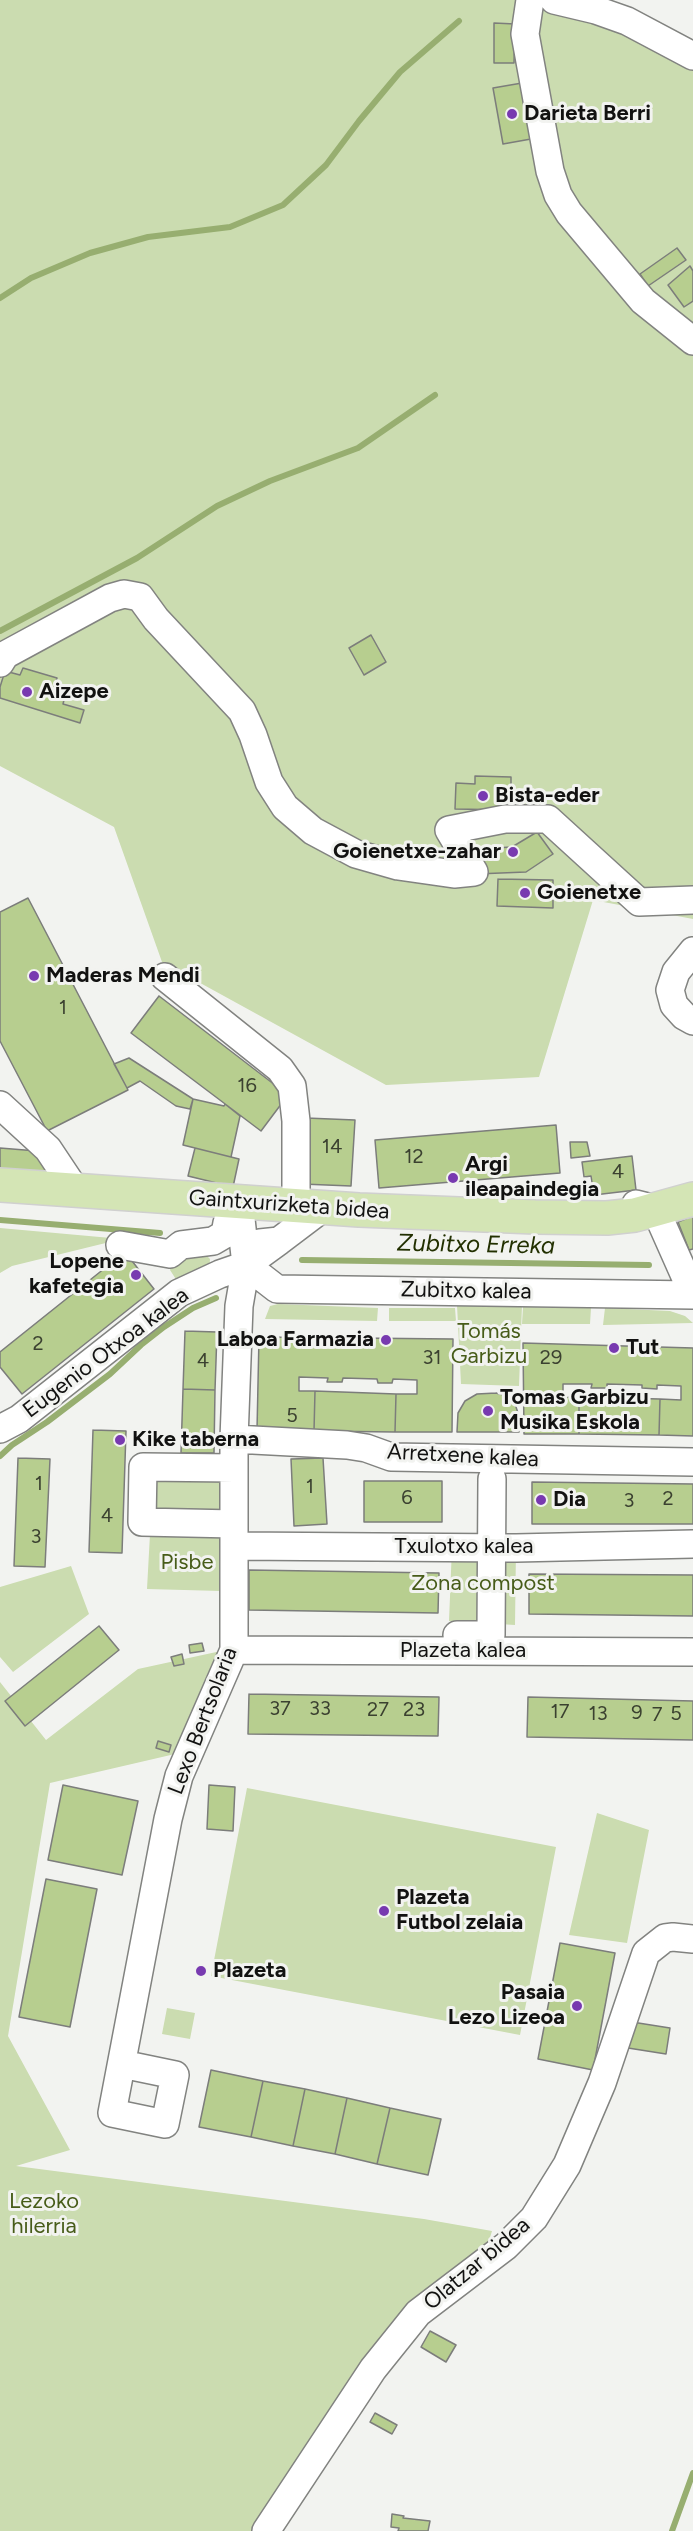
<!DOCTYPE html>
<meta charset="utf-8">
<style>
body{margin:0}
canvas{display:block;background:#f2f3f0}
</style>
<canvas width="693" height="2531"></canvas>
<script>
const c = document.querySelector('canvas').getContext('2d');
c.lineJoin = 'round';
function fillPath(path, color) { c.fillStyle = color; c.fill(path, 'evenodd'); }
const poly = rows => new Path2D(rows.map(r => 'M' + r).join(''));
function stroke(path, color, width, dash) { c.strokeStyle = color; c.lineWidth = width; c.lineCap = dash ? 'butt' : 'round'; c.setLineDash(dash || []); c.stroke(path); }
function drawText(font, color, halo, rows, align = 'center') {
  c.font = font + ' Figtree,sans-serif'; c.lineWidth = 6; c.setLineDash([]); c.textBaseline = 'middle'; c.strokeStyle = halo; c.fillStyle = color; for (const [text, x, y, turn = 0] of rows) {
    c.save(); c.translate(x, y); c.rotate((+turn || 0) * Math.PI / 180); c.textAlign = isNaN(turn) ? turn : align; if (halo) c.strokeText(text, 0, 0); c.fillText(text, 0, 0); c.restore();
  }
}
fillPath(poly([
 [0,0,530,0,693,59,693,919,593,900,539,1077,386,1085,162,962,114,827,0,766],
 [0,1228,122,1239,12,1266,0,1273],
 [206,1255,210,1259,209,1273,179,1284,170,1270,175,1256],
 [278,1304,378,1308,377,1321,265,1319,270,1306],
 [457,1305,522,1305,519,1386,461,1384],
 [523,1307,591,1308,590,1324,522,1324],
 [389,1308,455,1308,456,1321,389,1321],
 [605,1308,670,1311,685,1316,693,1323,603,1325],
 [147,1470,225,1471,222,1519,147,1518],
 [150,1534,222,1538,221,1591,147,1589],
 [452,1547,516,1548,515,1625,449,1621],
 [71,1566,89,1614,13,1672,0,1657,0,1587],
 [221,1651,175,1754,50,1783,8,2036,70,2150,16,2166,424,2219,492,2231,485,2254,424,2315,281,2531,0,2531,0,1682,46,1740,138,1669],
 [247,1788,556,1847,520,2035,211,1976],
 [597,1813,649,1830,627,1943,569,1935],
 [167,2008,195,2013,190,2039,162,2034]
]), '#cbdcb0');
stroke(poly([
 [0,298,31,278,90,253,148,237,230,227,283,205,326,165,359,121,400,72,459,21],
 [0,631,137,558,217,506,270,481,358,448,435,395],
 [0,1220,160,1233],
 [302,1260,649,1265],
 [0,1456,12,1445,47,1422,110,1374,141,1345,164,1327,193,1308,216,1298],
 [672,2531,693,2473]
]), '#97ae70', 6);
const building = poly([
 [494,23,515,24,514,63,494,63,494,23],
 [522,83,531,139,503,144,493,88,522,83],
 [677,248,686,260,648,286,640,274,677,248],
 [690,266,693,271,693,301,684,307,668,285,690,266],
 [371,635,386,662,364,675,349,648,371,635],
 [23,668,57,678,52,696,64,700,63,704,84,710,80,723,0,698,0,687,5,671,20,675,23,668],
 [475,776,511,777,511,810,455,809,456,783,475,784,475,776],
 [537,832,553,854,526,872,476,874,476,849,512,847,537,832],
 [498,879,553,880,553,908,497,906,498,879],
 [28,898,128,1090,47,1131,0,1041,0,912,28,898],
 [159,996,288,1095,261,1131,131,1033,159,996],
 [129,1058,193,1099,190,1109,176,1106,140,1081,127,1088,114,1064,129,1058],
 [193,1099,224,1106,225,1104,240,1116,231,1157,183,1145,193,1099],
 [306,1118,355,1120,351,1186,302,1184,306,1118],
 [556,1125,560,1173,379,1188,375,1140,556,1125],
 [570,1142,587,1142,590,1156,571,1158,570,1142],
 [0,1148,37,1151,51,1176,0,1172,0,1148],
 [195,1148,239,1159,233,1187,188,1176,195,1148],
 [632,1156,636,1190,594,1195,591,1176,584,1177,582,1162,632,1156],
 [693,1216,693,1249,689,1250,678,1222,693,1216],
 [125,1252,154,1289,22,1394,0,1367,0,1352,125,1252],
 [185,1331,217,1332,215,1390,183,1389,185,1331],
 [259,1337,453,1339,452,1432,395,1432,396,1394,417,1394,417,1380,393,1379,392,1383,378,1383,377,1379,343,1378,342,1382,327,1382,328,1378,299,1377,299,1391,315,1391,314,1431,257,1430,259,1337],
 [523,1343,693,1348,693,1436,659,1435,660,1399,681,1400,681,1386,657,1385,657,1389,642,1388,642,1385,607,1384,607,1388,591,1388,592,1384,563,1384,563,1397,579,1397,579,1434,524,1434,523,1343],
 [183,1389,215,1390,214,1453,181,1453,183,1389],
 [315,1391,396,1394,395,1432,314,1431,315,1391],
 [496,1393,507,1396,515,1404,519,1416,519,1432,457,1432,458,1413,465,1401,477,1394,496,1393],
 [579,1397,660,1399,659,1435,579,1434,579,1397],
 [93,1430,126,1431,122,1553,89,1552,93,1430],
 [18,1458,50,1459,45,1567,14,1566,18,1458],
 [323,1458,327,1524,294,1526,291,1459,323,1458],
 [364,1481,442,1481,442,1522,364,1522,364,1481],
 [532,1482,693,1484,693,1524,532,1524,532,1482],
 [249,1570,439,1573,438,1613,249,1610,249,1570],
 [529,1574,693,1575,693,1616,529,1614,529,1574],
 [99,1626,119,1650,25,1726,5,1701,99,1626],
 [202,1643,204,1651,190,1653,189,1645,202,1643],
 [182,1654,184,1664,174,1666,171,1657,182,1654],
 [249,1694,439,1697,438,1736,248,1734,249,1694],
 [528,1697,693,1701,693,1740,527,1737,528,1697],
 [158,1741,171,1745,169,1752,156,1748,158,1741],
 [63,1785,138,1801,122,1875,48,1860,63,1785],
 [209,1785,235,1787,233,1831,207,1829,209,1785],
 [46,1879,97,1889,70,2027,19,2017,46,1879],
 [560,1943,615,1953,593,2070,538,2059,560,1943],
 [632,2022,670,2028,666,2054,628,2048,632,2022],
 [211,2070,263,2081,251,2137,199,2127,211,2070],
 [263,2081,305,2089,293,2146,251,2137,263,2081],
 [305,2089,347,2098,335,2154,293,2146,305,2089],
 [347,2098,390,2108,377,2164,335,2154,347,2098],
 [390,2108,441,2119,428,2175,377,2164,390,2108],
 [430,2331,456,2345,446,2362,421,2347,430,2331],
 [375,2413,397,2425,392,2434,370,2422,375,2413],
 [392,2514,404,2516,403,2518,430,2521,428,2531,398,2531,399,2528,391,2527,392,2514]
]);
fillPath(building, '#b7ce8f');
stroke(building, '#7c7d7b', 1.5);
const minor = poly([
 [530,0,525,34,550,171,558,195,569,213,643,301,693,341],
 [554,0,596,10,627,21,693,56],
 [0,663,5,655,110,598,124,594,140,597,156,619,242,711,253,735,269,782,285,807,313,831,356,854,398,866,454,874,474,872,449,830,505,819,548,819,639,902,693,900],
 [693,951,676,972,670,990,674,1005,684,1016,693,1021],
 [165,977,280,1069,292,1086,296,1121,296,1205],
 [0,1105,48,1149,76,1191],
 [636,1204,652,1208,657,1213,693,1294],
 [260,1243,279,1241,324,1207],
 [120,1245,170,1254,181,1245,213,1241,225,1234,227,1223,240,1225],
 [246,1265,277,1289,693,1295],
 [0,1429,19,1419,179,1293,220,1274,246,1265,279,1241],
 [234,1439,347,1445,366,1448,391,1457,693,1462],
 [234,1524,142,1522,143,1467,234,1468],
 [234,1546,516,1548,693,1544],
 [457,1635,491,1635,492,1479],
 [234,1650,693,1652],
 [122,2064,175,2075,165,2124,112,2113,168,1819,179,1776,234,1650,234,1439,239,1306,246,1265,239,1201],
 [266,2531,373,2369,418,2313,506,2246,534,2218,567,2165,602,2083,646,1953,665,1938,673,1937,693,1939]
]);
const major = poly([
 [0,1185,359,1210,535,1217,607,1218,635,1215,693,1199]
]);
stroke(minor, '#828380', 30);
stroke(major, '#d0d0cf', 36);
stroke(minor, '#fff', 27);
stroke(major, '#d4e5b5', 33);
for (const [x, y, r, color] of [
 [512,114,6,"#783ab0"],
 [27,692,6,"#783ab0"],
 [483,796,6,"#783ab0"],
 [513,852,6,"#783ab0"],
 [525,893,6,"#783ab0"],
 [34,976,6,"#783ab0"],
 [453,1178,6,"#783ab0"],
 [136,1275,6,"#783ab0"],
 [386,1340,6,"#783ab0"],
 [614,1348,6,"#783ab0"],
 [488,1411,6,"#783ab0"],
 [120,1440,6,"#783ab0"],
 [541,1500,6,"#783ab0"],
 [384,1911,6,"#783ab0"],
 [201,1971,6,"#783ab0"],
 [577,2006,6,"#783ab0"]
]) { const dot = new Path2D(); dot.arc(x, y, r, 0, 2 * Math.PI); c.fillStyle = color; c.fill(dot); stroke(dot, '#f2f3f0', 2); }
drawText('20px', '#3b4130', null, [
 ["1",63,1008],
 ["16",247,1086],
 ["14",332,1147],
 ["12",414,1157],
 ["4",618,1172],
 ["2",38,1344],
 ["31",432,1358],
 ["29",551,1358],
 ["4",203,1361],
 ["5",292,1416],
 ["1",39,1484],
 ["1",310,1487],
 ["6",407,1498],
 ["2",668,1499],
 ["3",629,1501],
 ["4",107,1516],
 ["3",36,1537],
 ["37",280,1709],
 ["33",320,1709],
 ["27",378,1710],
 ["23",414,1710],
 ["17",560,1712],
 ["9",637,1713],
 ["13",598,1714],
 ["5",676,1714],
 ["7",657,1715]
]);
drawText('bold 22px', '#121211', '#f2f3f0', [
 ["Darieta Berri",524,114],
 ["Aizepe",39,692],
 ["Bista-eder",495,796],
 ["Goienetxe-zahar",501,852,"right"],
 ["Goienetxe",537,893],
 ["Maderas Mendi",46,976],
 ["Argi",465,1165],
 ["ileapaindegia",465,1190],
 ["Lopene",124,1262,"right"],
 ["kafetegia",124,1287,"right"],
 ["Laboa Farmazia",374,1340,"right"],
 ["Tut",626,1348],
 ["Tomas Garbizu",500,1398],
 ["Musika Eskola",500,1423],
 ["Kike taberna",132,1440],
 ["Dia",553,1500],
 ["Plazeta",396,1898],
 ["Futbol zelaia",396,1923],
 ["Plazeta",213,1971],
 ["Pasaia",565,1993,"right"],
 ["Lezo Lizeoa",565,2018,"right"]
], 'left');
drawText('22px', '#121211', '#f2f3f0', [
 ["Gaintxurizketa bidea",289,1205,4],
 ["Zubitxo kalea",466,1291,1],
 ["Eugenio Otxoa kalea",106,1353,-37],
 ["Arretxene kalea",463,1456,3],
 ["Txulotxo kalea",464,1547],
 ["Plazeta kalea",463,1651],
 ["Lexo Bertsolaria",203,1721,-69],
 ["Olatzar bidea",477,2264,-40]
]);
drawText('22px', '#475c19', '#f2f3f0', [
 ["Tomás",489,1332],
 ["Garbizu",489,1357],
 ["Pisbe",187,1563],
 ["Zona compost",483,1584],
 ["Lezoko",44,2202],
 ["hilerria",44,2227]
]);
drawText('italic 24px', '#223001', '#f2f3f0', [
 ["Zubitxo Erreka",476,1245,1]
]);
</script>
